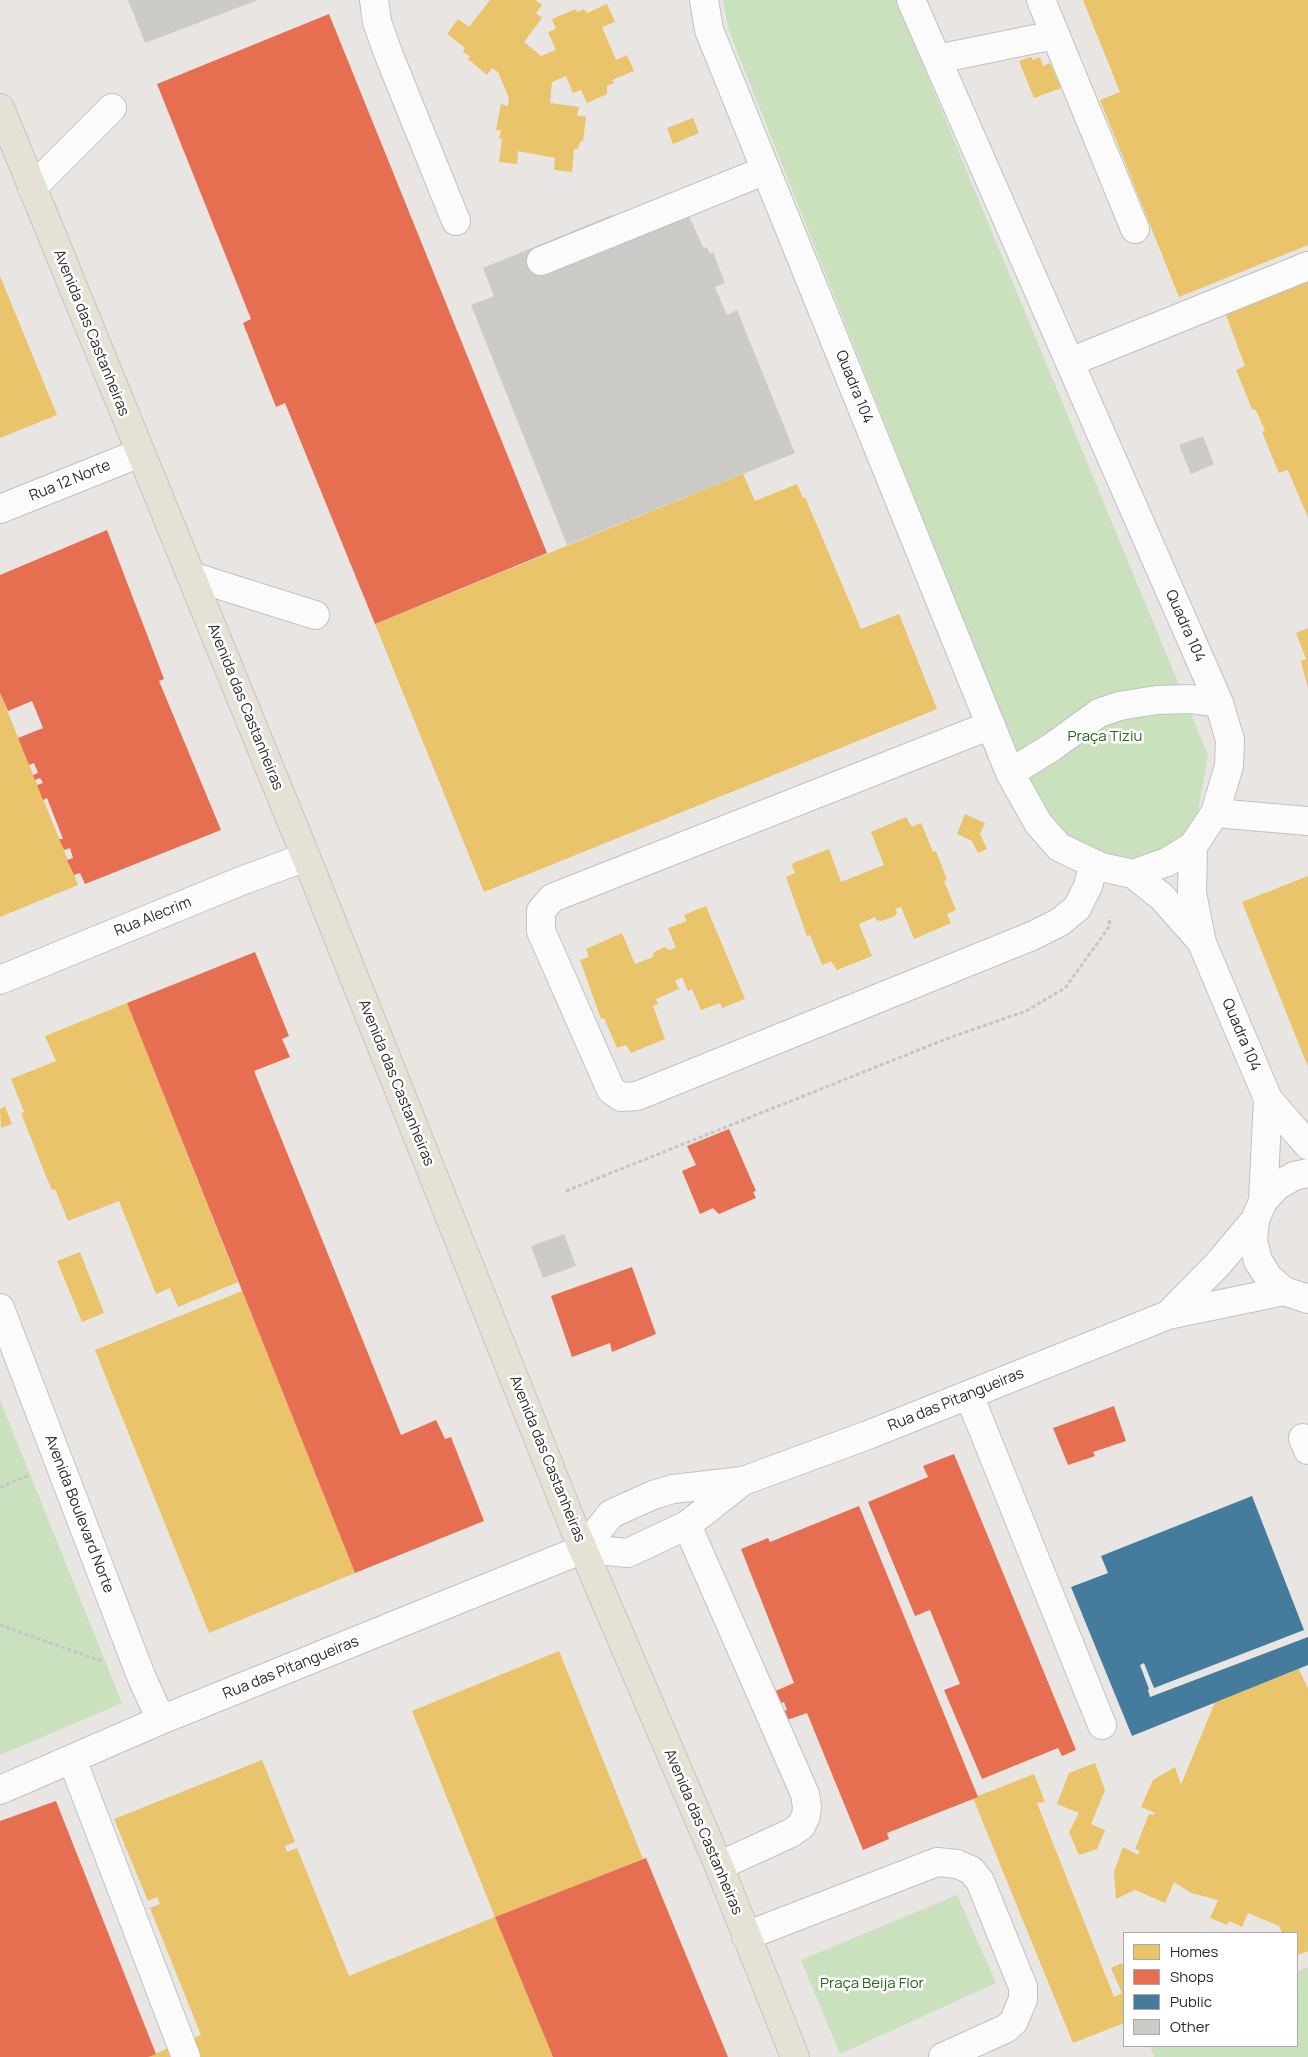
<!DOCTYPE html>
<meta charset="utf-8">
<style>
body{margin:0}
#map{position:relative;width:1308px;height:2057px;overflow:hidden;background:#e8e5e2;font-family:Manrope,sans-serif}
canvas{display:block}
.legend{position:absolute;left:1123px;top:1932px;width:175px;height:115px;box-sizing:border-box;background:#fff;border:1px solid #aaa;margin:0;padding:6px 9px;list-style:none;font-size:15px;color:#2b2b2b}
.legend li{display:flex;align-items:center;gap:10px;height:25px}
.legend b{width:25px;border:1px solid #aaa}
</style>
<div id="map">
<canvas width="1308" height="2057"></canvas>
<ul class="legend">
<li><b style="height:14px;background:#e9c46a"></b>Homes</li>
<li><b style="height:14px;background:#e76f51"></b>Shops</li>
<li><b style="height:14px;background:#457b9d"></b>Public</li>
<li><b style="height:14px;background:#cdcbc8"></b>Other</li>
</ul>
</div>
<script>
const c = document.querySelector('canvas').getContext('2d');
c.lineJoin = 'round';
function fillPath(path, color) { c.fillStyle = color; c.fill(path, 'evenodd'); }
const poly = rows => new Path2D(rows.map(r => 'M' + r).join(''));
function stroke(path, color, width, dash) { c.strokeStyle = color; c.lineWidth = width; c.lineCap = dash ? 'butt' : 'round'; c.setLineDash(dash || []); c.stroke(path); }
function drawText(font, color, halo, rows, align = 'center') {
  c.font = font + ' Manrope,sans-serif'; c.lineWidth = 5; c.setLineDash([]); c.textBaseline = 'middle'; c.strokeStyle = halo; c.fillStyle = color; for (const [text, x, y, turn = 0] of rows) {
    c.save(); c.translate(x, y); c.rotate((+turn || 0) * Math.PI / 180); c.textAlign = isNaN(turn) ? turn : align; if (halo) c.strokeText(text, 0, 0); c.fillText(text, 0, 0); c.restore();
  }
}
fillPath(poly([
 [723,0,896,0,1208,755,1197,817,1164,858,1111,865,1066,846,1026,778,729,31],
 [0,1400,122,1703,0,1755],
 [957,1895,996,1983,840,2054,801,1960],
 [1308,1967,1308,2057,1154,2057,1150,2046,1297,2046,1297,1972]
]), '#cae1bd');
fillPath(poly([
 [490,0,535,0,542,5,536,13,542,18,524,42,541,56,556,50,548,32,556,29,552,19,576,9,577,12,584,9,587,13,607,4,615,22,602,27,616,60,627,55,634,71,612,80,614,83,607,86,607,94,587,103,581,90,573,93,566,76,552,82,550,103,579,107,577,115,586,117,583,141,580,142,578,149,574,149,572,172,554,170,555,158,518,151,517,164,499,162,502,139,499,138,501,130,496,130,501,104,508,106,509,98,498,72,492,68,487,75,468,59,470,56,463,52,465,48,447,34,458,19,469,27],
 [1083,0,1308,0,1308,245,1179,297,1100,100,1120,92],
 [1031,57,1033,60,1040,57,1043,66,1050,63,1061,88,1034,98,1019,61],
 [693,118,699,133,673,144,667,128],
 [1308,273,1308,518,1288,470,1279,473,1262,432,1265,431,1256,410,1252,409,1237,372,1236,370,1245,366,1223,307],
 [0,276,57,415,0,438],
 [743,474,755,501,797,484,803,498,805,497,861,629,899,614,937,709,484,892,375,624],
 [1308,628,1308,689,1301,661,1306,659,1296,633],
 [0,693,78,885,0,917],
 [965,814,985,823,980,834,987,849,978,853,972,841,957,834],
 [906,817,912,827,921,823,933,852,936,851,947,880,944,881,956,910,947,914,951,923,914,939,901,907,895,909,897,913,895,916,881,921,876,920,875,917,859,924,872,956,837,970,831,961,822,965,810,935,807,936,786,877,795,873,792,866,793,863,829,849,841,882,884,865,871,832],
 [1308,876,1308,1067,1242,902],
 [706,906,745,999,722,1008,720,1003,701,1010,692,989,688,991,682,977,675,981,679,989,656,999,658,1004,653,1006,665,1039,631,1053,626,1045,617,1048,604,1018,601,1019,580,960,589,957,586,949,622,933,635,964,653,957,654,952,665,947,669,950,676,948,668,928,687,921,684,915],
 [127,1003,238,1282,178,1307,170,1288,156,1294,119,1201,68,1221,55,1189,52,1190,45,1174,21,1113,24,1112,11,1079,56,1061,45,1036],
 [5,1106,12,1124,1,1128,0,1109],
 [80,1252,104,1313,82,1322,57,1261],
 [242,1291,355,1573,209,1633,95,1350],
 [559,1651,643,1859,495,1917,412,1711],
 [1299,1669,1308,1689,1308,1951,1297,1955,1297,1933,1282,1933,1279,1926,1248,1913,1242,1927,1229,1921,1227,1925,1210,1918,1218,1900,1191,1893,1174,1882,1165,1903,1135,1890,1116,1899,1114,1872,1123,1847,1138,1855,1140,1851,1135,1849,1149,1814,1154,1815,1155,1813,1141,1807,1153,1780,1175,1767,1181,1785,1215,1702],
 [262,1760,295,1842,285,1846,287,1852,297,1848,349,1976,495,1917,553,2057,147,2057,201,2035,150,1908,160,1904,157,1897,148,1901,114,1819],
 [1095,1763,1105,1790,1091,1824,1105,1830,1097,1849,1079,1855,1069,1832,1079,1813,1057,1804,1069,1773],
 [1034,1774,1045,1802,1037,1803,1114,1997,1122,1993,1111,1968,1122,1963,1124,1969,1124,2023,1073,2043,973,1798]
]), '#e9c46a');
fillPath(poly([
 [329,14,547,553,375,624,285,403,276,407,243,323,251,319,157,84],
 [107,530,164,679,159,681,221,830,85,884,80,873,74,875,67,860,73,858,70,848,64,850,59,839,63,839,47,798,43,800,37,785,43,783,40,778,35,780,33,775,38,773,34,763,29,765,18,738,43,728,32,701,8,711,0,693,0,575],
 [255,952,289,1036,282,1039,290,1057,254,1071,401,1435,436,1420,445,1439,451,1437,484,1521,355,1573,127,1003],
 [729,1129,756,1191,753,1192,756,1198,719,1214,713,1208,700,1214,682,1171,696,1165,687,1146],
 [632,1267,656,1334,612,1352,610,1343,572,1357,551,1296],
 [1114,1406,1126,1441,1093,1452,1095,1456,1068,1465,1053,1428],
 [954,1454,1076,1750,1062,1756,1058,1748,982,1779,944,1690,960,1684,930,1610,915,1616,868,1502,928,1477,923,1466],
 [859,1506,978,1797,887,1833,889,1839,863,1850,807,1713,787,1720,783,1711,787,1710,784,1702,778,1704,773,1692,794,1683,741,1549,768,1538,770,1542],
 [56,1801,156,2054,148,2057,0,2057,0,1821],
 [646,1858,728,2057,553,2057,495,1917]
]), '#e76f51');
fillPath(poly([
 [1252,1496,1304,1630,1154,1688,1144,1663,1140,1665,1149,1689,1148,1690,1150,1697,1308,1637,1308,1665,1132,1736,1071,1587,1108,1573,1101,1556]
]), '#457b9d');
fillPath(poly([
 [128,0,258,0,145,43],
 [688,214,704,249,707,247,710,254,713,252,725,283,715,287,727,315,737,310,795,453,567,545,471,305,494,296,483,268,612,215,622,241],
 [1203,436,1214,464,1191,474,1179,445],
 [564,1234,576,1266,543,1278,531,1246]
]), '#cdcbc8');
const minor = poly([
 [374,0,377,22,388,53,456,221],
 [704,0,709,30,1010,773,1038,823,1059,847,1101,867,1133,874,1167,862,1193,846,1215,813,1229,766,1230,740,1219,703,911,0],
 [1041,0,1135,229],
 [937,59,1055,35],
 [32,188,112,108],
 [541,261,766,170],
 [1070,362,1308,266],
 [0,509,140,453],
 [191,576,315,615],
 [991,725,552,898,541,911,541,931,611,1090,621,1097,637,1096,1032,936,1060,922,1077,908,1088,886,1094,864],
 [1010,773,1052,747,1099,713,1119,706,1157,700,1190,699,1219,703],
 [1215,813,1308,821],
 [1193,846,1192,893,1202,943,1268,1099,1308,1145],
 [1133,874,1162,897,1201,941],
 [0,980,241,881,306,857],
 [1308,1173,1294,1176,1277,1186,1263,1201,1255,1220,1253,1241,1258,1261,1269,1278,1284,1291,1308,1299],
 [1263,1201,1268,1099],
 [0,1308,141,1676,161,1720],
 [1168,1315,1218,1264,1255,1220],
 [969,1395,1102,1725],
 [1303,1438,1308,1450],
 [687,1525,805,1794,807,1807,806,1816,801,1826,791,1833,719,1866],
 [583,1549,611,1514,653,1495,673,1489,743,1481,868,1435,1168,1315,1284,1291],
 [72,1759,186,2057],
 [0,1790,161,1720,583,1549,628,1553,687,1525,743,1481],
 [746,1936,937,1862,957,1864,971,1870,980,1881,1023,1987,1023,1999,1014,2021,1007,2028,943,2057]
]);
const major = poly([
 [0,108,306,857,574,1528,719,1866,795,2057]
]);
stroke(minor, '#c2c1c1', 30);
stroke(major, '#c5c3c2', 30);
stroke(poly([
 [566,1191,946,1039,1026,1011,1065,988,1109,927,1110,917],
 [0,1487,30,1475],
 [0,1625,101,1661]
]), '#c6c6c6', 3, [4, 2.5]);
stroke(minor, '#fcfbfb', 28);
stroke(major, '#e5e2d5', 28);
drawText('15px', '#2b2b2b', '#fff', [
 ["Avenida das Castanheiras",91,333,68],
 ["Quadra 104",854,387,68],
 ["Rua 12 Norte",70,481,-22],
 ["Quadra 104",1185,626,66],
 ["Avenida das Castanheiras",245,707,68],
 ["Rua Alecrim",153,917,-22],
 ["Quadra 104",1241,1035,67],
 ["Avenida das Castanheiras",396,1083,68],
 ["Rua das Pitangueiras",956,1400,-22],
 ["Avenida das Castanheiras",547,1459,68],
 ["Avenida Boulevard Norte",79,1514,69],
 ["Rua das Pitangueiras",291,1668,-22],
 ["Avenida das Castanheiras",703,1832,67]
]);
drawText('15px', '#2b631f', '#fff', [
 ["Praça Tiziu",1105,737],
 ["Praça Beija Flor",872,1984]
]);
</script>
